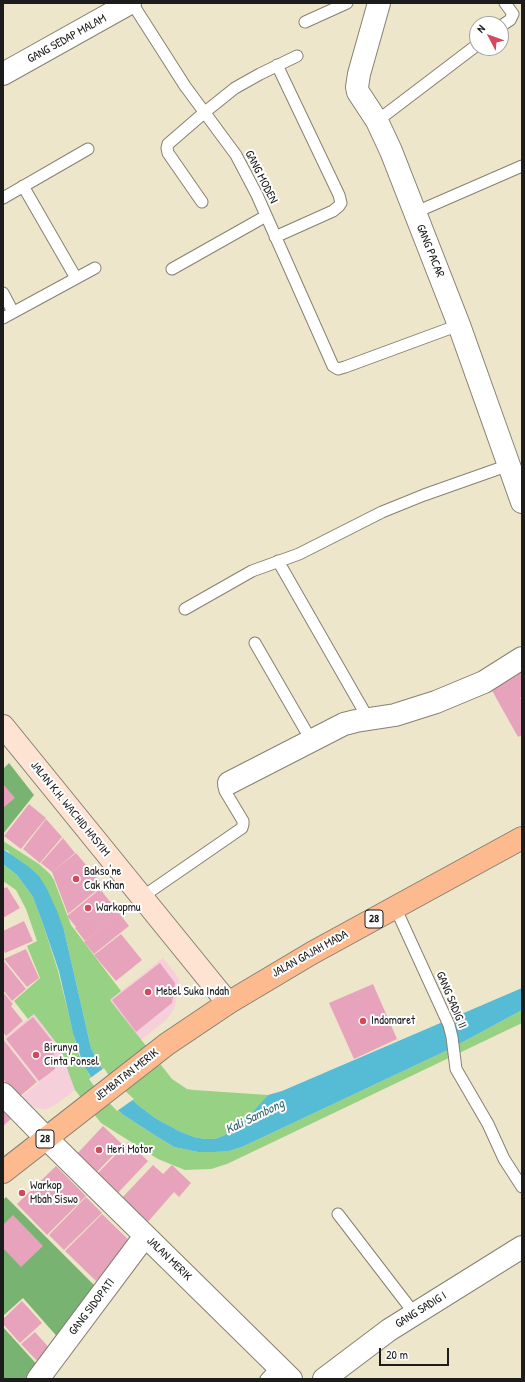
<!DOCTYPE html>
<style>
body{margin:0}
#map{position:relative;width:525px;height:1382px;overflow:hidden;background:#eee6ca;font-family:"Patrick Hand",sans-serif}
canvas{display:block}
.frame{position:absolute;inset:0;border:4px solid #1c1c1c;pointer-events:none}
.north{position:absolute;left:469px;top:16px;width:40px;height:40px;box-sizing:border-box;background:#fff;border:1px solid #a4a4a4;border-radius:50%;rotate:311deg;font-size:11px;font-weight:700;line-height:16px;text-align:center;color:#1c1c1c}
.north::after{content:'';display:block;margin:auto;width:14px;height:18px;background:#d1495b;clip-path:polygon(50% 0,100% 100%,50% 72%,0 100%)}
.scale{position:absolute;left:379px;top:1348px;width:70px;height:18px;box-sizing:border-box;border:2px solid #1c1c1c;border-top:0;padding-left:5px;font-size:12px;line-height:14px;white-space:nowrap;color:#1c1c1c;-webkit-text-stroke:3px #fff;paint-order:stroke}
</style>
<div id="map">
<canvas width="525" height="1382"></canvas>
<div class="frame"></div>
<div class="north">N</div>
<div class="scale">20 m</div>
</div>
<script>
const c = document.querySelector('canvas').getContext('2d');
c.lineJoin = 'round';
function fillPath(path, color) { c.fillStyle = color; c.fill(path, 'evenodd'); }
const poly = rows => new Path2D(rows.map(r => 'M' + r).join(''));
function stroke(path, color, width, dash) { c.strokeStyle = color; c.lineWidth = width; c.lineCap = dash ? 'butt' : 'round'; c.setLineDash(dash || []); c.stroke(path); }
function drawText(font, color, halo, rows, align = 'center') {
  c.font = font + ' "Patrick Hand",sans-serif'; c.lineWidth = 4; c.setLineDash([]); c.textBaseline = 'middle'; c.strokeStyle = halo; c.fillStyle = color; for (const [text, x, y, turn = 0] of rows) {
    c.save(); c.translate(x, y); c.rotate((+turn || 0) * Math.PI / 180); c.textAlign = isNaN(turn) ? turn : align; if (halo) c.strokeText(text, 0, 0); c.fillText(text, 0, 0); c.restore();
  }
}
fillPath(poly([
 [163,958,176,974,179,980,175,1006,171,1014,165,1021,141,1040,110,1000],
 [34,1014,61,1049,69,1074,75,1090,55,1105,44,1110,29,1106,18,1099,39,1083,4,1038]
]), '#f5cfda');
fillPath(poly([
 [3,841,39,864,50,874,54,880,71,925,121,991,110,1000,172,1079,187,1089,194,1090,268,1095,254,1112,239,1125,225,1135,215,1139,205,1139,194,1137,179,1131,155,1118,138,1105,108,1078,99,1064,91,1048,64,930,8,851,3,849],
 [3,864,17,875,33,897,43,924,58,971,78,1052,88,1073,98,1089,122,1114,156,1136,174,1147,198,1152,229,1151,242,1147,450,1049,522,1010,522,1023,227,1164,211,1169,185,1170,158,1159,101,1123,75,1090,69,1074,61,1049,34,1014,28,1019,14,1001,40,978,27,946,37,941,26,909,16,890,3,881]
]), '#97d184');
fillPath(poly([
 [9,763,34,795,3,834,3,769],
 [6,1197,99,1290,61,1341,23,1298,3,1316,3,1200],
 [3,1327,41,1369,33,1379,3,1379]
]), '#79b372');
fillPath(poly([
 [3,849,29,867,39,876,47,889,57,911,64,930,91,1048,99,1064,108,1078,138,1105,155,1118,179,1131,194,1137,205,1139,215,1139,225,1135,239,1125,253,1112,268,1095,282,1091,522,988,522,1010,450,1049,242,1147,229,1151,214,1152,198,1152,174,1147,156,1136,122,1114,98,1089,83,1064,73,1033,59,971,43,924,33,897,17,875,3,864]
]), '#56bbd4');
fillPath(poly([
 [104,1068,110,1077,134,1099,117,1111,97,1090,89,1079]
]), '#eee6ca');
fillPath(poly([
 [522,667,522,697,520,698,522,701,522,735,518,737,490,687],
 [3,784,15,798,3,808],
 [29,804,46,818,21,849,4,836],
 [46,819,62,837,40,863,23,849],
 [63,838,75,853,52,872,41,863],
 [76,853,103,885,68,914,52,872],
 [7,887,20,908,3,918,3,889],
 [100,889,119,913,85,941,75,928,76,927,67,916],
 [119,913,129,926,94,954,84,942],
 [24,921,33,941,5,953,3,948,3,931],
 [121,934,142,960,116,981,94,955],
 [26,949,39,978,27,987,4,959],
 [3,960,26,989,12,1001,3,990],
 [160,963,175,983,172,1003,136,1032,112,1000],
 [373,984,397,1039,354,1059,329,1003],
 [3,992,13,1004,11,1006,23,1021,6,1036,3,1032],
 [33,1017,53,1042,55,1069,39,1081,6,1039],
 [3,1039,37,1082,19,1097,3,1079],
 [3,1110,11,1119,3,1126],
 [103,1126,123,1145,95,1174,76,1155],
 [128,1142,148,1161,116,1195,96,1175],
 [153,1165,163,1174,172,1165,191,1183,179,1197,174,1192,147,1223,121,1199],
 [56,1166,86,1196,47,1235,17,1204],
 [86,1197,102,1213,64,1250,49,1235],
 [102,1214,133,1244,96,1281,65,1251],
 [13,1215,43,1246,21,1267,3,1248,3,1225],
 [22,1301,42,1323,20,1343,3,1324,3,1319],
 [35,1332,52,1351,39,1363,21,1344]
]), '#e8a3bc');
const lane = poly([
 [132,3,185,86,236,155,257,195,333,366,338,369,345,367,459,325],
 [305,22,347,3],
 [501,26,510,20,513,14,505,3],
 [377,121,477,45],
 [23,186,76,278],
 [3,198,88,149],
 [202,202,168,153,167,148,168,144,205,112,235,88,260,74,297,56],
 [414,213,522,166],
 [275,237,333,211,339,206,341,203,339,195,277,65],
 [172,269,266,216],
 [3,293,13,312],
 [3,318,95,268],
 [278,561,369,720],
 [185,609,252,571,299,554,382,512,424,495,509,465],
 [255,643,311,740],
 [142,897,242,828,243,824,243,821,225,791,224,787,229,783],
 [395,907,449,1025,452,1037,456,1069,488,1124,504,1159,522,1187],
 [338,1214,414,1313],
 [266,1379,278,1366]
]);
const street = poly([
 [379,3,359,74,357,87,358,92,377,121,391,151,459,325,522,502],
 [3,74,130,3],
 [229,783,344,724,356,721,395,715,436,702,484,682,522,658],
 [3,1094,46,1138,291,1379],
 [38,1379,145,1236],
 [324,1379,389,1330,522,1247]
]);
const secondary = poly([
 [3,726,228,1003]
]);
const highway = poly([
 [3,1172,167,1044,228,1003,312,953,522,838]
]);
stroke(lane, '#858173', 13);
stroke(street, '#858173', 24);
stroke(secondary, '#858173', 24);
stroke(highway, '#858173', 24);
stroke(lane, '#fff', 11);
stroke(street, '#fff', 22);
stroke(secondary, '#fee3d2', 22);
stroke(highway, '#fcba8e', 22);
for (const [x, y, r, color] of [
 [76,879,4,"#d1495b"],
 [88,908,4,"#d1495b"],
 [148,992,4,"#d1495b"],
 [363,1021,4,"#d1495b"],
 [36,1055,4,"#d1495b"],
 [99,1150,4,"#d1495b"],
 [22,1193,4,"#d1495b"]
]) { const dot = new Path2D(); dot.arc(x, y, r, 0, 2 * Math.PI); c.fillStyle = color; c.fill(dot); stroke(dot, '#fff', 1.5); }
for (const [x, y, w] of [
 [374,919,18],
 [45,1139,18]
]) { const box = new Path2D(); box.roundRect(x - w / 2, y - 9, w, 18, 3); c.fillStyle = '#fff'; c.fill(box); stroke(box, '#1c1c1c', 1); }
drawText('bold 11px', '#1c1c1c', null, [
 ["28",374,919],
 ["28",45,1139]
]);
drawText('12px', '#1c1c1c', '#fff', [
 ["GANG SEDAP MALAM",67,39,-29],
 ["GANG MODEN",261,177,63],
 ["GANG PACAR",430,251,68],
 ["JALAN K.H. WACHID HASYIM",70,809,51],
 ["JALAN GAJAH MADA",310,954,-29],
 ["GANG SADIG II",451,1000,67],
 ["JEMBATAN MERIK",127,1075,-38],
 ["JALAN MERIK",169,1259,44],
 ["GANG SIDOPATI",92,1307,-53],
 ["GANG SADIG I",421,1310,-32]
]);
drawText('12px', '#1c1c1c', '#fff', [
 ["Bakso'ne",84,872],
 ["Cak Khan",84,886],
 ["Warkopmu",96,908],
 ["Mebel Suka Indah",156,992],
 ["Indomaret",371,1021],
 ["Birunya",44,1048],
 ["Cinta Ponsel",44,1062],
 ["Heri Motor",107,1150],
 ["Warkop",30,1186],
 ["Mbah Siswo",30,1200]
], 'left');
drawText('italic 13px', '#36646f', '#fff', [
 ["Kali Sambong",255,1117,-26]
]);
</script>
